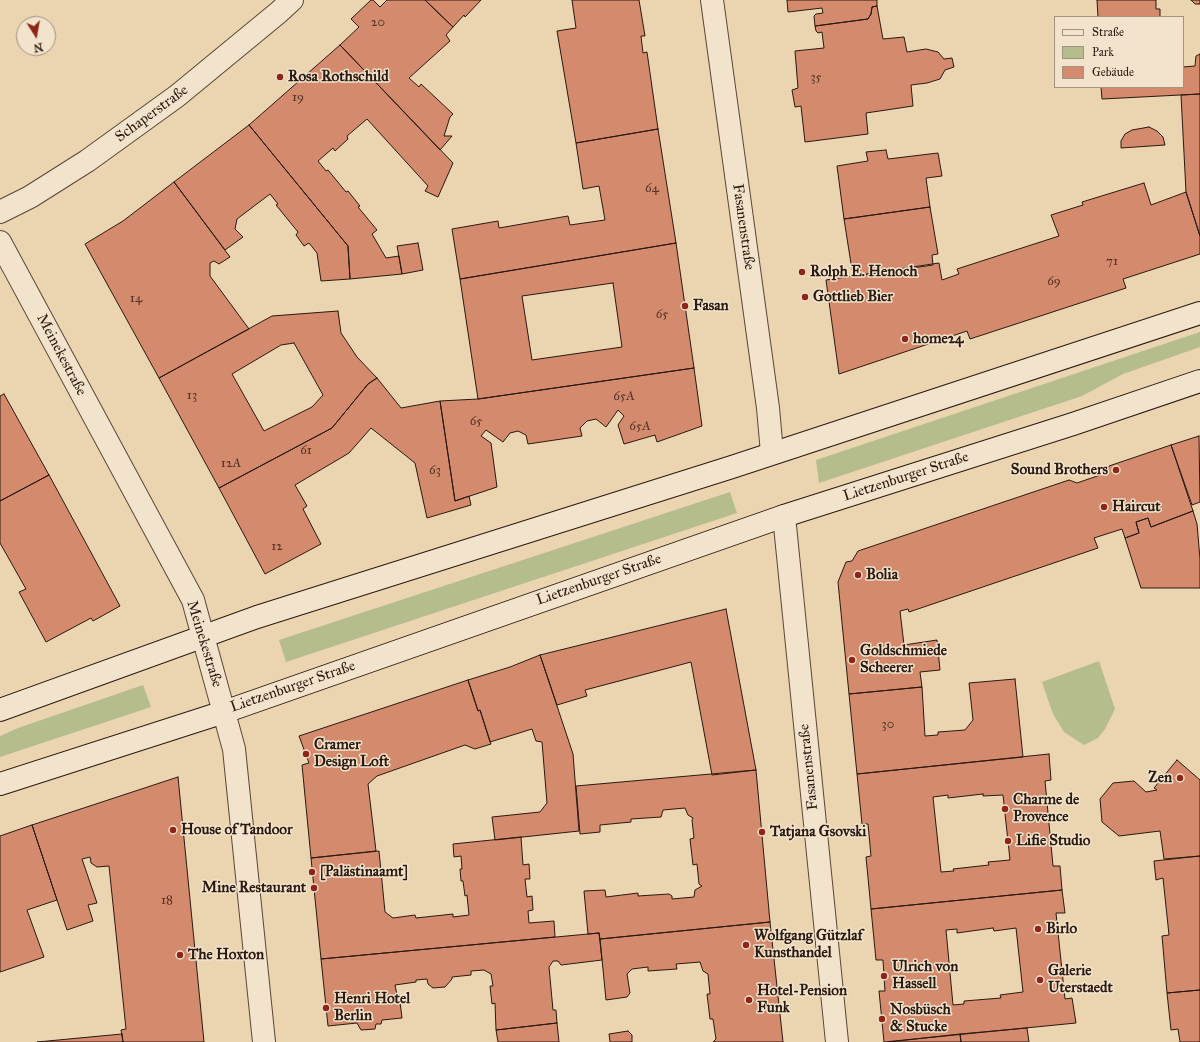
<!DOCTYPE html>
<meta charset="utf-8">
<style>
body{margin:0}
#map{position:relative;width:1200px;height:1042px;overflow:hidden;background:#ebd4b0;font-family:"IM FELL Great Primer",serif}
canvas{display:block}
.legend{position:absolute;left:1054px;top:16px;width:130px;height:72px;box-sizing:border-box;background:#f2e3cc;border:1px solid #a29280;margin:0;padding:5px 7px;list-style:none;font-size:12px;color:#2a190f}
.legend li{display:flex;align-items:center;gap:8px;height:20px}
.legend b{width:20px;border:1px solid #a29280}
.north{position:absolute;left:16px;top:16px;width:40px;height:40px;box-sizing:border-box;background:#f2e3cc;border:1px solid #a29280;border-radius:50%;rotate:169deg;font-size:11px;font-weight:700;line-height:16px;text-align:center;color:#2a190f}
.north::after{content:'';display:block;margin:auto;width:14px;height:18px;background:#8f2418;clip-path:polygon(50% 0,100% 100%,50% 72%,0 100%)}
</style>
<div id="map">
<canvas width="1200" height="1042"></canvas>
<ul class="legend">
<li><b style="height:5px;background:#f2e3cc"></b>Straße</li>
<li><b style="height:11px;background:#b5bd8d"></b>Park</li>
<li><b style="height:11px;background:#d48a6d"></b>Gebäude</li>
</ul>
<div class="north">N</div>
</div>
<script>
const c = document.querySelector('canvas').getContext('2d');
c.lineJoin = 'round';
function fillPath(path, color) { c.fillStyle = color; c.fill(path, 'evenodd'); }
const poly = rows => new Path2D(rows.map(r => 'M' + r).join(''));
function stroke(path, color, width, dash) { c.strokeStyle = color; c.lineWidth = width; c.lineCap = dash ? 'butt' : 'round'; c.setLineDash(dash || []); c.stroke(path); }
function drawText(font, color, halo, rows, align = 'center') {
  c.font = font + ' "IM FELL Great Primer",serif'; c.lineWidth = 3; c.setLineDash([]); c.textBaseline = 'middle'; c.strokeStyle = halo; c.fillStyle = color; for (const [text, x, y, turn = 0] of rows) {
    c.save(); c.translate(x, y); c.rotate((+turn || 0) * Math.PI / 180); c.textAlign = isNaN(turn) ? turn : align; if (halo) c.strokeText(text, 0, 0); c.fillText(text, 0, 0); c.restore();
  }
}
fillPath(poly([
 [1200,332,1200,347,1123,374,1082,396,819,483,816,460],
 [730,492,737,513,286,662,279,640],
 [1099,661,1115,709,1105,729,1098,738,1084,745,1064,732,1053,714,1042,682],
 [143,685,151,707,0,757,0,736,18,728]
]), '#b5bd8d');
const building = poly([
 [371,0,373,0,380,7,387,0,425,0,453,27,446,35,450,41,409,78,419,87,421,84,453,114,450,117,444,136,452,136,440,150,340,45,359,27,351,19,371,0],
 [425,0,481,0,465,17,464,15,453,27,425,0],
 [572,0,639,0,645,36,641,36,643,53,647,52,658,129,576,143,557,31,576,28,572,0],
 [787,0,877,0,877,6,872,7,871,14,868,19,815,26,814,16,816,14,823,13,822,8,788,12,787,0],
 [1097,0,1156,0,1156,9,1160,9,1160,17,1098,17,1097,0],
 [1191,0,1200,0,1200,4,1195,4,1191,0],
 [877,6,883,39,904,37,907,52,926,49,938,52,944,59,952,58,954,67,945,70,940,79,927,83,911,85,913,106,866,113,868,134,805,142,801,106,795,107,792,90,798,88,795,51,824,48,822,32,818,33,816,31,815,26,868,19,871,14,872,7,877,6],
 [340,45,453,163,438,197,425,191,428,186,367,119,347,136,348,139,335,151,333,148,318,161,326,171,328,170,346,192,348,191,360,206,358,207,377,230,372,234,386,258,399,256,402,274,350,279,348,246,249,125,340,45],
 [1200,54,1200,94,1102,99,1101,87,1183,87,1183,67,1195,66,1196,56,1200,54],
 [1200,94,1200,236,1186,192,1181,95,1200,94],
 [249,125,348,246,350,279,321,281,317,253,309,243,304,246,296,235,298,232,276,205,278,204,270,194,237,219,235,229,243,237,225,250,174,182,249,125],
 [1149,127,1157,131,1163,137,1165,145,1121,148,1121,141,1125,134,1132,130,1149,127],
 [658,129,676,243,460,279,452,229,498,221,499,228,568,216,570,225,605,220,599,186,583,189,576,143,658,129],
 [886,150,888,159,938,153,942,176,926,178,930,207,844,219,837,166,868,161,866,152,886,150],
 [174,182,230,257,219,264,214,261,210,263,210,276,249,329,159,378,85,244,123,221,174,182],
 [1144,183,1151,205,1186,192,1200,236,1200,254,1123,279,1126,288,970,339,967,331,839,374,826,280,939,263,942,280,959,274,957,269,1059,236,1051,215,1083,205,1082,202,1144,183],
 [930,207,938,254,932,255,933,265,857,276,856,270,852,270,844,219,930,207],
 [418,243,423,270,402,274,397,246,418,243],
 [676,243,694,368,478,399,460,279,676,243],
 [613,283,622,347,532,360,522,296,613,283],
 [338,311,341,333,357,357,377,378,368,384,332,428,219,488,159,378,272,316,338,311],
 [294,343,323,395,312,407,264,431,232,374,281,345,294,343],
 [694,368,702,426,657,442,655,435,624,444,618,425,624,416,618,410,606,427,596,419,587,421,580,428,582,436,528,444,526,435,518,431,510,433,503,442,486,430,481,436,491,443,497,487,455,501,440,401,478,399,694,368],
 [377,378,401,408,440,401,455,501,469,496,471,505,427,518,415,463,371,428,349,453,295,485,307,506,303,509,321,544,265,574,219,488,332,428,368,384,377,378],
 [4,394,49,475,0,501,0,396,4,394],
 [1199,436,1200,502,1192,505,1171,445,1199,436],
 [1171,445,1193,511,1151,527,1148,518,1136,522,1139,533,1125,538,1122,529,1094,538,1098,548,909,612,908,609,900,611,904,645,937,640,940,670,920,672,922,687,849,694,838,582,846,562,852,561,858,551,1069,480,1077,483,1106,473,1109,466,1171,445],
 [49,475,120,606,93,621,91,618,46,642,19,592,26,589,0,543,0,501,49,475],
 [1193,511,1197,524,1200,559,1200,588,1141,588,1125,538,1139,533,1136,522,1148,518,1151,527,1193,511],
 [726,609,756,770,712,775,691,662,585,690,587,696,557,705,540,655,726,609],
 [540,655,573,754,579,831,495,840,492,817,540,812,547,803,542,742,536,741,532,729,490,742,480,710,478,711,468,680,510,667,540,655],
 [1015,679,1023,757,857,774,849,694,922,687,925,736,938,735,938,732,965,730,973,720,969,683,1015,679],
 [468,680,478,711,480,710,491,744,475,749,465,745,377,776,368,784,376,851,311,858,302,765,309,763,299,736,468,680],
 [1049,754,1051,780,1045,781,1053,866,1060,866,1062,890,871,909,866,857,871,856,868,824,862,824,857,774,1049,754],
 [983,794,983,796,1003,795,1010,860,988,862,989,865,953,869,954,871,941,872,933,797,948,795,948,798,983,794],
 [1177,760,1200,780,1200,856,1164,859,1160,831,1119,836,1102,822,1100,799,1113,783,1134,781,1146,792,1157,790,1154,788,1177,760],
 [756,770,770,922,600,939,599,933,588,934,584,891,605,890,606,897,638,893,638,896,669,894,672,896,672,899,694,897,695,890,702,886,699,884,697,864,693,865,690,839,694,838,692,820,693,818,688,815,685,808,663,810,661,817,631,819,631,822,600,825,600,832,580,834,576,786,756,770],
 [178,777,204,1042,123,1042,121,1030,126,1029,109,866,97,867,91,863,90,857,82,859,97,903,88,905,93,921,67,930,32,825,178,777],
 [32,825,57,900,27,910,44,957,0,972,0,836,32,825],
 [521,837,523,865,529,864,530,879,525,879,527,897,532,896,533,910,528,911,529,923,554,921,555,937,321,959,311,858,379,851,385,912,393,918,415,915,416,918,453,914,453,917,469,915,467,895,465,896,463,881,461,881,460,869,462,869,461,856,454,857,453,844,521,837],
 [1200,856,1200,990,1167,993,1162,936,1169,935,1163,878,1156,880,1154,861,1200,856],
 [1062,890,1065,913,1056,913,1065,999,1072,998,1076,1023,884,1042,879,991,885,991,884,977,883,960,876,960,871,909,1062,890],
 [993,928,994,931,1016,928,1023,992,1000,995,1001,998,964,1001,964,1004,953,1005,946,930,957,929,957,933,993,928],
 [770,922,783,1042,713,1042,716,1039,713,1019,710,1019,707,994,710,994,708,974,703,971,700,962,676,964,677,969,648,971,648,967,632,969,627,974,630,993,627,997,606,1000,600,939,770,922],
 [599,933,602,960,561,965,558,961,553,961,549,967,553,1010,556,1010,557,1023,496,1030,495,1003,492,1004,490,986,493,986,491,974,484,970,471,971,471,975,452,977,452,979,445,987,433,988,428,984,427,979,416,980,416,982,395,985,397,995,399,994,402,1018,382,1020,381,1024,376,1024,375,1029,361,1030,357,1023,328,1026,321,959,599,933],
 [1200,990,1200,1042,1180,1042,1178,1029,1171,1030,1167,993,1200,990],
 [557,1023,559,1042,498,1042,496,1030,557,1023],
 [1027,1028,1029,1042,961,1042,960,1034,1027,1028],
 [628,1031,632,1035,632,1042,610,1042,609,1034,628,1031],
 [122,1034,123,1042,37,1042,122,1034],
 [960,1034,961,1042,889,1042,960,1034]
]);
fillPath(building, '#d48a6d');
stroke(building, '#2a190f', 1);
const street = poly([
 [712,0,768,408,772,453],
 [0,212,30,197,87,161,177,96,279,12,292,0],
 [0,242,193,600,234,749,264,1042],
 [784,516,837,1042]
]);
const secondary = poly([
 [0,710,257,617,732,467,1200,313],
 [0,784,224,712,784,516,1073,424,1200,381]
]);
stroke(street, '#5a4837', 24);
stroke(secondary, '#2a190f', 24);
stroke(street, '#f2e3cc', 22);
stroke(secondary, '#f2e3cc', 22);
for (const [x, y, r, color] of [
 [280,77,4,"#8f2418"],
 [802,272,4,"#8f2418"],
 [805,297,4,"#8f2418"],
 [685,306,4,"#8f2418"],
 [905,339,4,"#8f2418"],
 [1116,470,4,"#8f2418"],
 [1104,507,4,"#8f2418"],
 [858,575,4,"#8f2418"],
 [852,660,4,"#8f2418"],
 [306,754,4,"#8f2418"],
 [1180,778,4,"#8f2418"],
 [1005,809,4,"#8f2418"],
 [173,830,4,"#8f2418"],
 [762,832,4,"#8f2418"],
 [1008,841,4,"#8f2418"],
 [312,872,4,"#8f2418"],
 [314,888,4,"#8f2418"],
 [1038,929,4,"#8f2418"],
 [746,945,4,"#8f2418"],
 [180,955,4,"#8f2418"],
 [884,976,4,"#8f2418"],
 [1040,980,4,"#8f2418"],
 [749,1000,4,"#8f2418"],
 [326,1008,4,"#8f2418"],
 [882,1019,4,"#8f2418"]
]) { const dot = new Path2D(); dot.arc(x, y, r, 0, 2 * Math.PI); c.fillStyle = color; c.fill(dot); stroke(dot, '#f2e3cc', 1.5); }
drawText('13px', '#543526', null, [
 ["20",378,23],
 ["35",816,78],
 ["19",298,98],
 ["64",652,189],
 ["71",1112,262],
 ["69",1054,282],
 ["14",136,299],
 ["65",662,315],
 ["13",192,396],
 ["65A",624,397],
 ["65",476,422],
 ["65A",640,427],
 ["61",306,451],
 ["12A",231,464],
 ["63",435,471],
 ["12",277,547],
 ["30",888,725],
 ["18",167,901]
]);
drawText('bold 15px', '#2a190f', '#f2e3cc', [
 ["Rosa Rothschild",288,77],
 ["Rolph E. Henoch",810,272],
 ["Gottlieb Bier",813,297],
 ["Fasan",693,306],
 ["home24",913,339],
 ["Sound Brothers",1108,470,"right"],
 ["Haircut",1112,507],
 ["Bolia",866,575],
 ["Goldschmiede",860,651],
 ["Scheerer",860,668],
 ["Cramer",314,745],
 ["Design Loft",314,762],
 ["Zen",1172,778,"right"],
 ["Charme de",1013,800],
 ["Provence",1013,817],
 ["House of Tandoor",181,830],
 ["Tatjana Gsovski",770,832],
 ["Lifie Studio",1016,841],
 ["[Palästinaamt]",320,872],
 ["Mine Restaurant",306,888,"right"],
 ["Birlo",1046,929],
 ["Wolfgang Gützlaf",754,936],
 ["Kunsthandel",754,953],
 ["The Hoxton",188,955],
 ["Ulrich von",892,967],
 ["Hassell",892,984],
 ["Galerie",1048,971],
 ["Uterstaedt",1048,988],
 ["Hotel-Pension",757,991],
 ["Funk",757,1008],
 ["Henri Hotel",334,999],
 ["Berlin",334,1016],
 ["Nosbüsch",890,1010],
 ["& Stucke",890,1027]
], 'left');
drawText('15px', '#2a190f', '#f2e3cc', [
 ["Schaperstraße",152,114,-36],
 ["Fasanenstraße",743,227,82],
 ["Meinekestraße",61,355,62],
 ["Lietzenburger Straße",906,477,-18],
 ["Lietzenburger Straße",599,580,-19],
 ["Meinekestraße",204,644,73],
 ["Lietzenburger Straße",293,687,-19],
 ["Fasanenstraße",809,767,-96]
]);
</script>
